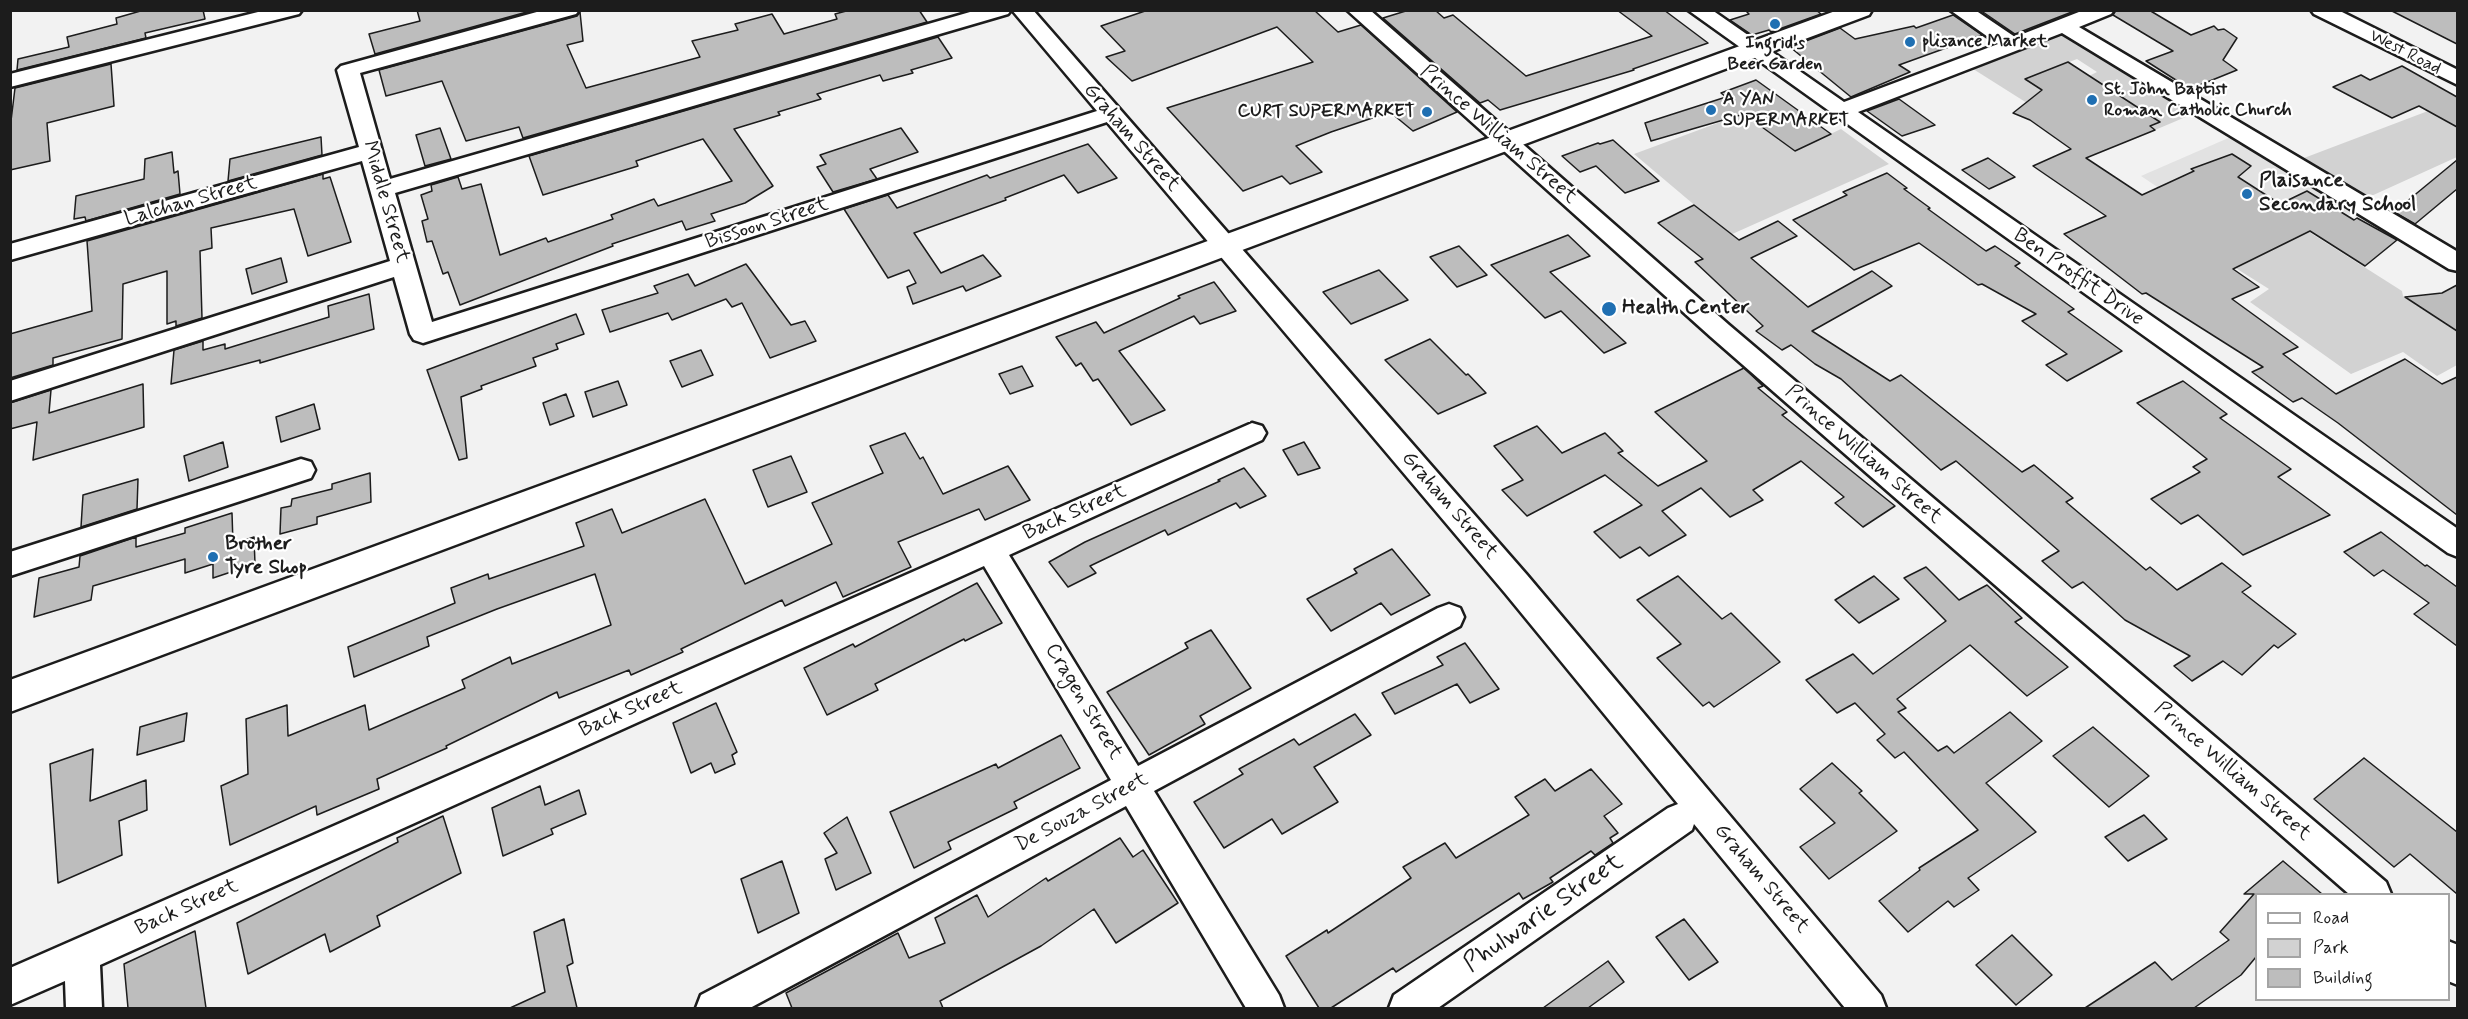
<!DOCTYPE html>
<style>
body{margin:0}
#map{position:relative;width:2468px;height:1019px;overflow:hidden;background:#f2f2f2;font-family:Mynerve,sans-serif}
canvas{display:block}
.frame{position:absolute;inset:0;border:12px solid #1c1c1c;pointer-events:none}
.legend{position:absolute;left:2255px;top:893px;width:195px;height:108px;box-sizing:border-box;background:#fff;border:2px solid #a4a4a4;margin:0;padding:8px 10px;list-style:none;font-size:18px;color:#1c1c1c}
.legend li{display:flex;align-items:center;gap:12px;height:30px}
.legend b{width:30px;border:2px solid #a4a4a4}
</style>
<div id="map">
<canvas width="2468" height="1019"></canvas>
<div class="frame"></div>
<ul class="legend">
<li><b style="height:8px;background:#fff"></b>Road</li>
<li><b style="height:16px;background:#d2d2d2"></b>Park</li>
<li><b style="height:16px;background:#bdbdbd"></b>Building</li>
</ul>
</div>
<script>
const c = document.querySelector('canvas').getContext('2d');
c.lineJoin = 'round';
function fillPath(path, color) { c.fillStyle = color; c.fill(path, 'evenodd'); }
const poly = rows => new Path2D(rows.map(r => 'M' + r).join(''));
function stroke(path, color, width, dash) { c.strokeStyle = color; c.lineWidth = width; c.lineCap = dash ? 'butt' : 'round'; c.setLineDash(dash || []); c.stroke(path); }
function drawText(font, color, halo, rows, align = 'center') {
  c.font = font + ' Mynerve,sans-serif'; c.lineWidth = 4.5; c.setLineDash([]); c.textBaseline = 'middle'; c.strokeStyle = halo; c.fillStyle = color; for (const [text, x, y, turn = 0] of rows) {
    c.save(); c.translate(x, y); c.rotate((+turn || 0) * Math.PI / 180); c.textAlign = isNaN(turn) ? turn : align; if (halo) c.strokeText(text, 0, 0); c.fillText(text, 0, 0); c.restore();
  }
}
fillPath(poly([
 [2233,136,2356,212,2262,257,2141,176]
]), '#e2e2e2');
fillPath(poly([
 [2063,32,2195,113,2155,130,2150,126,2159,121,2089,76,2097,72,2077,59,2026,79,2122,143,2103,151,1970,67],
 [2428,111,2457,126,2457,157,2369,197,2304,158],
 [1742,114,1795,151,1841,129,1889,164,1730,235,1634,154],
 [2309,232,2402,291,2403,296,2457,332,2457,365,2437,376,2403,352,2351,374,2250,302,2269,289,2234,267]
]), '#d2d2d2');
const building = poly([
 [144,10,203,10,205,19,145,33,146,38,17,70,18,59,69,47,67,37,117,24,116,18,144,10],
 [417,10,534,10,375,54,369,34,420,21,417,10],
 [850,10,919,10,927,22,523,138,519,127,466,141,442,81,386,96,379,70,577,16,580,12,583,41,567,45,586,88,700,57,692,41,738,30,735,24,772,14,784,34,837,19,835,14,850,10],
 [1148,10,1314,10,1338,32,1361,25,1457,112,1413,131,1390,112,1331,132,1296,146,1322,172,1290,184,1282,176,1243,191,1167,108,1313,62,1277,27,1132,81,1106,57,1125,51,1101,26,1148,10],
 [1409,10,1435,10,1444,18,1453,15,1526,76,1652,36,1617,10,1664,10,1708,43,1633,69,1634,70,1500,110,1488,100,1480,103,1383,18,1409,10],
 [1745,10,1816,10,1821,14,1771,32,1769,30,1752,35,1730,20,1749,14,1745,10],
 [1980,10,2077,10,2015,34,1980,10],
 [2116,10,2149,10,2191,35,2214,26,2218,30,2224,29,2237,38,2223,60,2237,70,2190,89,2146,61,2173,51,2113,15,2116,10],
 [2390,10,2457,10,2457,44,2390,10],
 [1953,15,1982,35,1899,65,1910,72,1851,97,1790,47,1840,28,1855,39,1914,26,1916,28,1953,15],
 [938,37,952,58,911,70,913,73,883,81,880,75,817,94,821,99,778,112,780,115,734,129,773,186,745,203,711,214,715,221,686,230,682,221,612,244,613,246,460,305,448,272,443,274,432,241,427,242,422,221,428,219,421,195,432,191,431,185,458,177,462,189,481,184,500,255,546,238,548,242,613,219,611,215,654,199,658,206,732,181,703,139,636,161,638,166,543,195,529,156,938,37],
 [2068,62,2160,122,2150,126,2155,130,2086,158,2142,195,2194,171,2191,169,2232,154,2251,166,2238,177,2280,204,2307,191,2354,220,2357,218,2397,240,2365,266,2310,231,2233,269,2259,287,2232,299,2298,347,2283,354,2336,394,2405,359,2442,384,2457,377,2457,515,2338,423,2302,398,2293,402,2252,372,2263,367,2146,293,2142,294,2064,234,2106,216,2033,166,2071,149,2030,120,2013,113,2042,90,2025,79,2068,62],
 [111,64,114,106,47,123,50,161,10,170,10,129,15,88,111,64],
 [2402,66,2457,97,2457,127,2419,106,2392,118,2333,87,2361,75,2370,80,2402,66],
 [1756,80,1831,134,1795,151,1744,114,1651,141,1645,123,1726,97,1721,93,1756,80],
 [1899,99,1935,125,1902,136,1867,111,1899,99],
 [440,128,451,159,425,166,416,135,440,128],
 [901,128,918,152,870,169,877,179,833,192,817,167,826,164,820,155,901,128],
 [321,137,322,155,228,181,230,159,321,137],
 [1613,140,1659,181,1625,193,1596,166,1580,172,1562,156,1598,143,1600,144,1613,140],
 [1088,144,1117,178,1078,193,1064,175,1005,198,1006,200,914,233,941,273,983,255,1001,276,966,291,963,286,913,304,907,287,916,283,909,270,888,278,844,209,888,195,897,208,987,175,990,178,1088,144],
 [172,152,174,173,178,171,180,194,86,221,85,217,74,219,76,196,144,179,145,159,172,152],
 [1988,158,2015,177,1989,189,1962,170,1988,158],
 [2457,160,2457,189,2415,224,2394,212,2457,160],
 [1887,173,1907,188,1904,189,1930,208,1928,209,1986,251,1995,246,2020,263,2015,266,2074,309,2068,312,2122,351,2067,381,2046,365,2067,354,2022,321,2036,314,1982,284,1978,285,1919,243,1854,270,1793,220,1847,195,1843,192,1887,173],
 [323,174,323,179,330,177,351,242,308,256,294,209,211,228,212,248,200,251,202,318,176,326,176,321,167,324,167,271,123,284,122,339,53,358,53,365,10,378,10,334,92,311,87,241,323,174],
 [1694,205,1739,240,1778,221,1797,236,1751,258,1808,307,1872,271,1892,286,1812,331,1890,381,1901,375,2022,472,2034,465,2073,498,2066,502,2146,570,2150,567,2177,590,2222,563,2251,586,2242,592,2296,634,2278,648,2274,645,2242,675,2223,661,2192,681,2174,666,2190,656,2125,620,2083,582,2072,588,2042,561,2059,551,1956,461,1941,470,1841,379,1815,364,1791,345,1782,350,1756,331,1763,326,1695,262,1703,259,1658,223,1694,205],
 [1568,235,1590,256,1550,272,1626,343,1604,353,1561,311,1545,318,1491,265,1568,235],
 [1459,246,1487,275,1457,287,1430,257,1459,246],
 [281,258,287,282,252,294,246,269,281,258],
 [746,264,791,325,805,321,816,341,770,358,742,303,732,307,726,299,672,320,668,313,610,332,602,310,658,293,654,286,688,274,695,286,746,264],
 [1379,270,1408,300,1351,324,1323,292,1379,270],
 [1214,282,1236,311,1200,324,1194,316,1119,351,1165,410,1131,425,1098,379,1093,381,1081,363,1076,366,1056,337,1096,322,1104,333,1180,298,1178,296,1214,282],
 [2457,285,2457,331,2405,297,2442,293,2457,285],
 [369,294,374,329,260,363,260,360,171,384,174,350,203,341,203,350,225,344,225,349,329,317,328,306,369,294],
 [576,314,584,334,556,344,558,349,533,358,536,366,481,386,482,389,461,397,467,458,459,460,427,370,576,314],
 [1430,339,1466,375,1468,374,1486,393,1438,414,1385,360,1430,339],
 [701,350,713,375,682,387,670,361,701,350],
 [1022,366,1033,386,1010,394,999,374,1022,366],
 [1744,368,1763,386,1758,388,1787,412,1782,415,1895,506,1863,527,1835,503,1844,497,1801,461,1753,490,1763,500,1730,517,1701,488,1662,511,1686,535,1649,556,1640,547,1620,558,1594,532,1642,505,1605,475,1527,516,1502,490,1523,480,1494,446,1537,426,1562,453,1605,433,1623,451,1618,453,1658,486,1707,461,1655,412,1744,368],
 [618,381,627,405,593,417,585,392,618,381],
 [2183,381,2227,414,2220,418,2291,469,2278,477,2330,515,2243,555,2198,515,2181,524,2151,499,2200,472,2193,467,2207,459,2137,403,2183,381],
 [143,384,144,427,33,460,37,422,10,429,10,403,51,390,49,413,143,384],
 [566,394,574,416,550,425,543,403,566,394],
 [314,404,320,429,281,442,276,417,314,404],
 [905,433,920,459,923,457,943,494,1008,466,1030,500,985,520,979,509,898,542,911,567,843,597,836,582,785,606,782,600,681,649,683,652,631,675,629,670,559,698,557,692,446,746,447,748,377,779,379,789,317,815,316,806,230,845,221,786,248,774,246,719,287,705,288,736,365,705,369,730,465,688,462,680,510,657,512,664,611,625,595,574,497,609,427,637,429,646,354,677,348,647,455,603,451,588,488,574,489,579,584,546,576,523,612,509,622,533,705,499,745,584,832,544,812,503,883,473,870,446,905,433],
 [223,442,228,467,189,481,184,456,223,442],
 [1304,442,1320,468,1298,475,1283,450,1304,442],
 [791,456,807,492,768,507,753,470,791,456],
 [1244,468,1266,496,1240,508,1236,503,1168,535,1165,530,1090,566,1096,573,1068,587,1049,562,1085,542,1220,481,1218,480,1244,468],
 [370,473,371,502,317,517,317,524,280,534,281,508,291,506,292,499,332,489,332,484,370,473],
 [138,479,137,509,81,527,83,495,138,479],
 [232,513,233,544,254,537,255,564,213,578,213,564,185,573,185,559,93,586,91,600,34,617,39,578,79,567,80,556,136,537,136,547,185,533,185,528,232,513],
 [2381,532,2425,566,2427,565,2457,587,2457,646,2414,614,2429,603,2383,570,2374,576,2344,552,2381,532],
 [1392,549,1430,595,1391,615,1381,603,1331,631,1307,599,1357,573,1354,569,1392,549],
 [1926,567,1959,600,1987,585,2022,618,2015,622,2068,667,2027,696,1970,645,1897,699,1906,708,1898,712,1938,751,1947,746,1954,753,2010,712,2042,741,1986,783,2036,832,1968,878,1979,890,1954,907,1948,901,1908,932,1879,901,1920,870,1919,868,1978,830,1904,752,1895,758,1877,740,1885,734,1855,703,1837,713,1806,680,1853,654,1873,674,1946,621,1904,578,1926,567],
 [1678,576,1722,619,1731,613,1780,662,1714,707,1709,702,1703,706,1657,658,1681,644,1637,600,1678,576],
 [1874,576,1899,599,1859,623,1835,600,1874,576],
 [977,583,1002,623,965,641,964,639,875,684,878,690,827,715,804,668,853,644,855,647,977,583],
 [1211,630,1251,688,1200,716,1205,724,1149,755,1107,692,1188,648,1185,643,1211,630],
 [1465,643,1499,689,1470,703,1457,684,1395,714,1382,693,1443,665,1437,657,1465,643],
 [716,703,737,752,732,755,735,764,715,773,711,763,691,773,673,723,716,703],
 [187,713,184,741,137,755,140,727,187,713],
 [1355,714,1371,735,1314,767,1338,802,1282,834,1272,819,1224,848,1194,802,1243,774,1239,769,1294,739,1299,745,1355,714],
 [2093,727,2149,776,2109,807,2053,756,2093,727],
 [1061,735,1080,768,1014,802,1017,808,948,842,951,849,914,868,890,812,996,764,998,768,1061,735],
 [93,749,90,801,146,780,147,810,119,821,122,855,58,883,50,764,93,749],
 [2364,758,2457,832,2457,894,2410,854,2394,867,2314,799,2364,758],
 [1832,763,1862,791,1859,793,1897,831,1829,879,1800,847,1835,823,1800,789,1832,763],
 [1591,769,1622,804,1604,816,1618,833,1610,838,1613,843,1595,855,1591,851,1550,878,1553,882,1523,899,1519,893,1396,972,1393,968,1331,1008,1319,1008,1286,956,1327,930,1328,933,1411,878,1403,867,1445,843,1456,858,1529,815,1515,797,1545,779,1555,791,1591,769],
 [540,786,545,805,579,790,586,814,551,829,553,834,503,856,492,808,540,786],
 [2144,815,2167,839,2128,861,2105,837,2144,815],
 [443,816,461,873,377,916,380,926,330,952,325,934,248,974,237,923,398,842,397,838,443,816],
 [847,817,871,873,836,890,825,859,837,853,824,833,847,817],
 [1120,838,1133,857,1143,850,1178,903,1116,943,1094,909,1041,946,940,1001,943,1008,792,1008,786,993,898,933,909,958,945,943,935,918,977,895,988,917,1046,878,1048,881,1120,838],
 [782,861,799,913,758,933,741,879,782,861],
 [2283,861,2322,894,2256,894,2256,957,2241,975,2194,1008,2085,1008,2155,962,2172,980,2229,940,2220,932,2254,894,2244,894,2283,861],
 [564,919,573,963,567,966,577,1008,510,1008,545,992,534,932,564,919],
 [1684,919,1718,962,1689,980,1656,937,1684,919],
 [195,931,206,1008,128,1008,124,964,195,931],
 [2012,935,2052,975,2016,1005,1976,965,2012,935],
 [1608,961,1624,982,1588,1008,1543,1008,1608,961]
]);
fillPath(building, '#bdbdbd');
stroke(building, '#1c1c1c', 1.5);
const minor = poly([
 [266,10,302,10,299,14,10,87,10,74,266,10],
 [544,10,579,10,576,14,360,73,390,179,977,10,1011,10,1008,14,395,193,432,322,1097,111,1012,10,1033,10,1527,575,1881,995,1886,1008,1845,1008,1694,824,1692,830,1438,1008,1389,1008,1394,995,1668,808,1678,804,1505,593,1107,122,423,343,414,340,410,334,394,277,10,401,10,381,390,261,362,161,10,260,10,244,359,147,337,70,341,66,544,10],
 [1347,10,1370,10,1729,325,2386,882,2391,894,2349,894,1711,337,1347,10],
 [1688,10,1712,10,1844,102,1998,44,1950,10,1975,10,2015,37,2084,10,2114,10,2111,14,2079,27,2458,252,2458,271,2449,269,2062,33,1858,112,2458,529,2458,557,2448,553,1688,10],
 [2311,10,2338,10,2458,70,2458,85,2314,14,2311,10],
 [1252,423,1262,426,1266,433,1262,440,1009,555,1138,766,1438,608,1449,604,1460,608,1464,617,1460,626,1154,791,1279,995,1284,1008,1246,1008,1126,806,750,1008,696,1008,701,995,1111,780,984,566,100,965,102,1008,66,1008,65,981,10,1005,10,968,1252,423],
 [301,459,311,462,315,470,311,478,10,576,10,552,301,459],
 [2448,941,2458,945,2458,985,2448,981,2448,941]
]);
const secondary = poly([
 [1838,10,1872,10,1869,15,10,712,10,680,1838,10]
]);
stroke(minor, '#1c1c1c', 5);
stroke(secondary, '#1c1c1c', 5);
fillPath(minor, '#fff');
fillPath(secondary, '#fff');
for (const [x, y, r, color] of [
 [1775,24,6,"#1f6fb2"],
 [1910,42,6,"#1f6fb2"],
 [2092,100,6,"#1f6fb2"],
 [1711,110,6,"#1f6fb2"],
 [1427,112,6,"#1f6fb2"],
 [2247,194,6,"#1f6fb2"],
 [1609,309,8,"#1f6fb2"],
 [213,557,6,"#1f6fb2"]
]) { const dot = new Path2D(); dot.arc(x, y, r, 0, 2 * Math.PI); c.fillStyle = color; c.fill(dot); stroke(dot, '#fff', 2); }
drawText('bold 18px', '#1c1c1c', '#fff', [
 ["plisance Market",1922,42],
 ["Ingrid's",1775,44,"center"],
 ["Beer Garden",1775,65,"center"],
 ["St. John Baptist",2104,90],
 ["Roman Catholic Church",2104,111],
 ["A YAN",1723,100],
 ["SUPERMARKET",1723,121],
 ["CURT SUPERMARKET",1415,112,"right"]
], 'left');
drawText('18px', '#1c1c1c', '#fff', [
 ["West Road",2405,53,27]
]);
drawText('21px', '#1c1c1c', '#fff', [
 ["Prince William Street",1498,135,41],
 ["Graham Street",1131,138,49],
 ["Lalchan Street",191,202,-16],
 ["Middle Street",385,202,74],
 ["Bissoon Street",767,224,-18],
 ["Ben Proffit Drive",2078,278,35],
 ["Prince William Street",1863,455,41],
 ["Graham Street",1449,506,49],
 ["Back Street",1075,513,-24],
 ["Cragen Street",1083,702,59],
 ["Back Street",631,710,-24],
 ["Prince William Street",2232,772,41],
 ["De Souza Street",1082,813,-28],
 ["Graham Street",1761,879,50],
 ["Back Street",187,908,-24]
]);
drawText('bold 21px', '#1c1c1c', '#fff', [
 ["Plaisance",2259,182],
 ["Secondary School",2259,206],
 ["Health Center",1622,309],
 ["Brother",225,545],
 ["Tyre Shop",225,569]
], 'left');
drawText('26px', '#1c1c1c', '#fff', [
 ["Phulwarie Street",1544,914,-35]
]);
</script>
